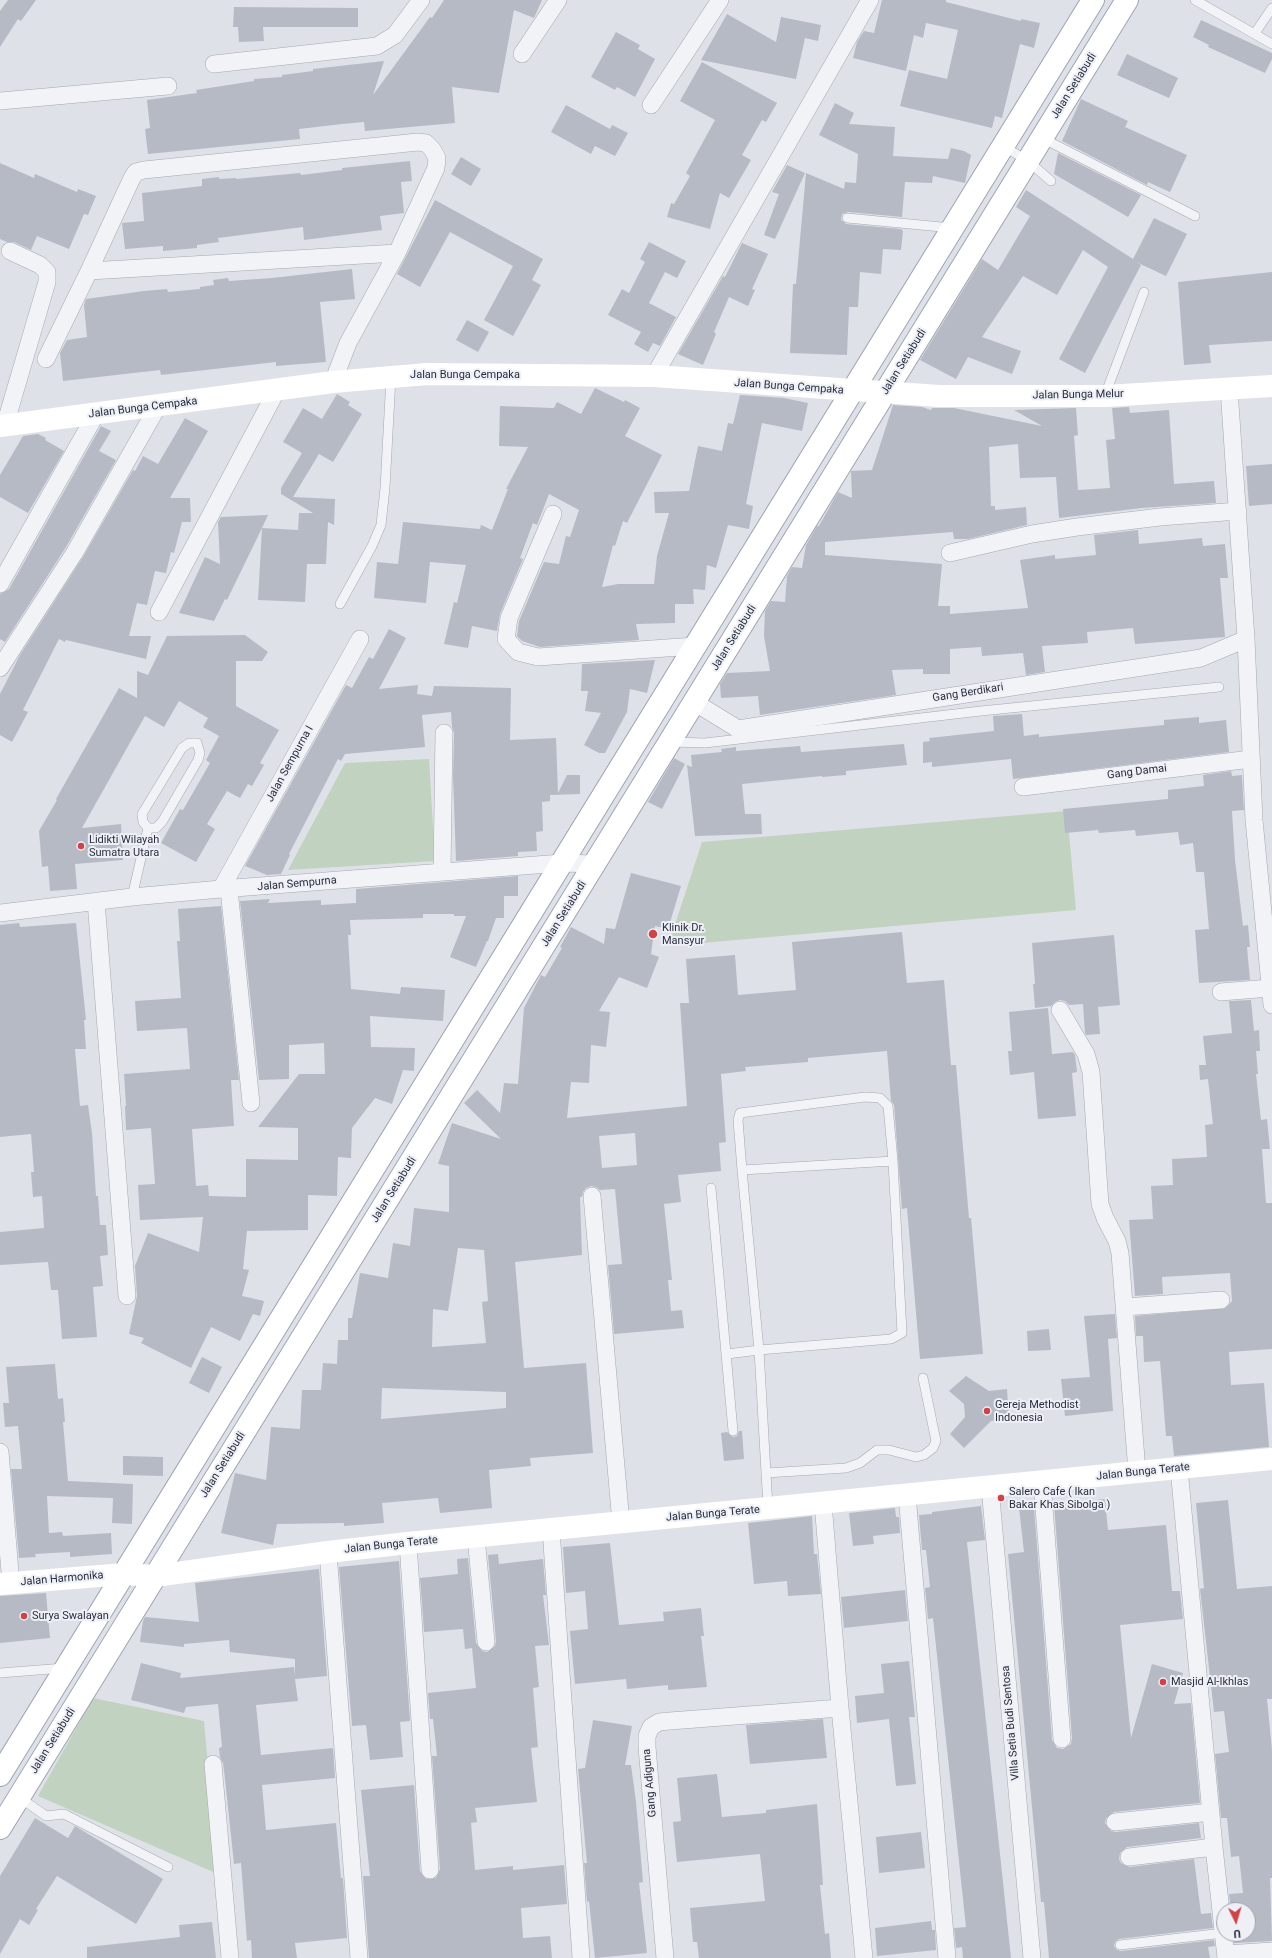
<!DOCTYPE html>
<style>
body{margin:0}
#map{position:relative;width:1272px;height:1958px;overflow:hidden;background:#dfe1e8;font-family:Roboto,sans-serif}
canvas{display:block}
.north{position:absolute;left:1216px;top:1902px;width:40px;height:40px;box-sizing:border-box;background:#eef0f6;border:1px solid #9fa2ad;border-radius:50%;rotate:175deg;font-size:11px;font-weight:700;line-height:16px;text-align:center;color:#282e3f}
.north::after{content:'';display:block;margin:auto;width:14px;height:18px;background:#ce4348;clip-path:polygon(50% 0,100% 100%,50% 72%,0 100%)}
</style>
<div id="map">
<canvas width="1272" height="1958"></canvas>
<div class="north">U</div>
</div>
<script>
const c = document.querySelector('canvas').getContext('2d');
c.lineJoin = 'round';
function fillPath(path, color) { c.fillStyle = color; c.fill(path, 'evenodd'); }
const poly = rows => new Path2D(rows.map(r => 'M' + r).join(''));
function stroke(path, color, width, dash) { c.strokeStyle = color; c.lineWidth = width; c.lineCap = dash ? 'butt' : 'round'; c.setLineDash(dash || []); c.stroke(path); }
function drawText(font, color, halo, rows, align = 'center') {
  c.font = font + ' Roboto,sans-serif'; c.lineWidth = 4; c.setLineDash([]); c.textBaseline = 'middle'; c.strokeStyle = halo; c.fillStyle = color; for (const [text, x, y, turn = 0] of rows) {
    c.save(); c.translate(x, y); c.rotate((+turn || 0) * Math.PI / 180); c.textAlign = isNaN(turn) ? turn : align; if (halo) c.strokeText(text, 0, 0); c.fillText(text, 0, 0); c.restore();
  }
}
fillPath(poly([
 [429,759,435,861,288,870,345,763],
 [1067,811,1076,910,668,946,702,842],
 [93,1698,204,1721,218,1874,38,1796]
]), '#c2d2c0');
fillPath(poly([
 [8,0,36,0,21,21,18,19,0,47,0,11],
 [444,0,542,0,534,18,514,10,499,93,452,87,455,123,365,131,364,122,342,124,299,129,300,139,148,154,145,129,150,128,147,100,197,93,196,90,254,81,254,79,282,77,282,75,313,71,313,69,384,61,373,95,430,17,432,18],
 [882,0,946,0,946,2,1021,21,1021,19,1040,23,1034,48,1020,44,1002,118,995,116,992,128,900,106,909,70,947,79,958,30,926,23,923,38,914,35,906,71,853,58,857,42,864,31,874,33],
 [234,7,358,8,358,27,263,27,264,41,239,42,238,27,233,27],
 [727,14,776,42,781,17,821,25,818,41,805,38,796,79,701,60],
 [1201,20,1272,53,1272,59,1265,73,1208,47,1209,45,1193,37],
 [616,32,640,45,638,49,655,59,635,97,617,87,615,90,591,77],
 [1127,54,1178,78,1169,98,1117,75],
 [702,62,777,103,766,122,762,120,742,155,751,160,729,198,720,193,710,229,667,217,671,203,674,204,690,176,686,173,715,120,680,101],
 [1081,99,1128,121,1125,127,1187,155,1170,192,1148,182,1147,185,1062,141],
 [835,103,854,113,849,124,895,127,893,156,948,159,951,148,964,151,971,155,965,183,933,176,932,183,905,182,902,217,848,212,842,214,841,220,846,224,901,229,903,231,901,250,883,249,881,274,860,272,858,307,849,307,847,355,790,353,793,284,796,284,806,173,844,189,845,182,856,183,858,154,819,135],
 [566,105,610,129,612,125,628,133,615,156,595,146,591,154,551,132],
 [1058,153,1141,195,1128,217,1054,174],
 [461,157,481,169,471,186,451,174],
 [410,161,412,181,401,182,404,213,380,216,382,230,304,240,303,227,218,238,219,242,197,245,197,248,163,251,163,246,125,249,122,223,144,221,142,193,202,186,202,179,219,177,219,179,236,178,236,179,300,173,301,175,342,170,342,168],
 [0,163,34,178,35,174,77,192,78,189,96,196,88,215,84,214,69,249,37,236,31,250,14,242,7,242,0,239],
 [787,165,805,173,775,239,764,235,779,194,772,192],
 [1026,190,1133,259,1154,218,1187,234,1166,276,1136,262,1141,265,1085,373,1059,359,1108,267,1083,250,1057,295,1023,276,982,337,1021,351,1012,374,968,357,956,379,920,360,982,259,998,270,1030,216,1016,207],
 [435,200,543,259,532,280,541,285,513,336,484,320,513,266,450,232,420,287,397,274],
 [649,242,686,261,677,278,665,272,649,303,676,317,660,346,653,343,648,352,634,344,641,332,608,315,622,289,629,293,645,262,640,259],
 [742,243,768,254,752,289,755,290,748,306,729,297,714,332,716,334,703,365,678,354,723,276,725,277],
 [352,269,355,299,320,302,326,362,276,366,276,362,161,375,160,370,63,381,60,353,67,340,87,337,84,305,86,299,144,291,167,289,168,292,200,289,200,287,214,285,213,280,228,278,229,281,272,278],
 [1272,272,1272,341,1209,345,1211,363,1184,365,1178,282],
 [467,320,489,332,478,352,456,340],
 [595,388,624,402,625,400,640,408,625,436,662,455,627,523,623,521,615,546,613,545,602,587,618,584,654,584,657,556,669,513,655,513,654,492,689,491,698,446,722,451,728,423,733,424,740,395,784,398,808,403,802,431,762,423,746,504,753,506,749,529,728,525,716,568,707,565,705,590,693,589,694,604,675,604,675,623,636,624,639,640,540,647,522,641,517,636,519,621,544,562,559,564,566,536,570,537,579,510,549,494,537,525,533,523,520,558,523,559,500,614,497,631,472,626,468,648,444,644,454,602,457,603,466,565,430,562,426,603,374,598,377,562,398,564,403,522,480,529,481,525,492,530,508,489,506,489,528,447,499,446,500,406,554,408,557,402,581,414],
 [337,394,350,402,348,405,362,414,333,462,319,454,293,497,335,499,334,525,328,522,326,564,307,564,305,602,258,600,262,528,227,600,225,599,214,621,179,613,205,557,220,564,218,522,221,517,268,515,262,528,298,530,299,513,313,513,281,494,281,488,302,453,283,442,303,408,322,419],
 [893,405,922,407,931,410,932,408,954,408,1042,426,1014,410,1076,408,1078,435,1074,436,1078,490,1110,488,1106,440,1115,439,1112,408,1129,407,1130,413,1169,410,1174,484,1214,481,1216,503,1142,508,1059,518,1056,477,1020,478,1018,444,989,447,991,506,995,506,995,510,1026,507,1027,525,968,539,954,539,953,532,825,542,825,555,942,564,938,606,950,606,950,614,1028,608,1020,560,1055,555,1055,559,1096,555,1094,535,1138,530,1139,544,1202,538,1203,546,1225,544,1228,578,1220,578,1225,637,1135,644,1133,628,1087,632,1088,643,1042,646,1045,672,1026,675,1023,653,982,656,981,647,950,649,950,674,923,674,923,669,892,670,896,695,760,715,758,696,721,698,720,684,727,673,770,671,764,636,765,611,771,601,785,602,787,576,792,567,802,568,806,545,817,526,819,526,838,492,852,498,851,471,872,470],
 [185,418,208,431,170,498,190,498,191,522,182,522,174,553,171,552,166,573,155,571,147,605,137,603,129,636,151,636,146,659,66,640,65,642,59,639,23,710,28,712,12,742,0,735,0,694,20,655,83,557,133,470,135,471,143,456,158,464],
 [101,426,111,431,99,451,116,460,66,547,5,642,0,639,0,594,9,589],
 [38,434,46,438,45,440,64,451,28,513,0,497,0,475,23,436],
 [1272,464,1272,504,1249,506,1246,466],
 [389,629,406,638,379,689,418,685,417,694,432,696,434,686,511,688,510,740,556,738,558,793,567,775,580,775,580,794,550,795,550,801,542,802,543,831,536,832,537,851,518,852,518,856,456,861,453,777,454,733,452,727,451,712,422,715,425,747,345,754,341,761,338,759,289,854,290,855,281,874,267,875,245,866,346,685,352,688,369,657,373,659],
 [245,635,268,652,262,661,236,661,236,706,279,730,260,763,264,765,252,786,248,784,240,798,227,791,207,824,215,829,196,862,161,843,180,809,183,810,210,763,206,760,219,736,203,727,208,718,179,701,164,727,145,716,82,828,121,824,123,860,75,864,77,889,50,891,48,866,42,867,39,831,57,800,56,799,119,688,137,698,137,671,148,675,167,636],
 [655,660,647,693,630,689,627,712,605,753,599,753,584,745,601,713,585,711,588,691,581,691,582,664],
 [1022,714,1024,736,1039,734,1039,737,1164,725,1164,720,1199,717,1199,723,1226,720,1229,752,1013,779,1011,759,932,767,932,762,923,763,923,742,930,741,929,738,994,731,993,716],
 [904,744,907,765,846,771,846,775,822,777,822,776,742,784,745,814,761,814,762,834,695,836,687,765,692,767,691,755,722,752,721,749,736,747,736,751,800,746,801,752],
 [674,758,685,764,662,809,648,802],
 [1231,771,1232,776,1242,775,1242,777,1244,810,1232,811,1235,860,1243,926,1248,925,1250,947,1247,947,1250,980,1199,983,1195,930,1209,929,1204,872,1196,872,1193,843,1180,845,1178,832,1136,836,1135,830,1099,833,1098,830,1065,833,1063,809,1168,799,1168,790,1204,786,1203,775],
 [631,873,681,886,668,929,655,926,651,954,659,957,647,988,619,977,599,1011,610,1012,606,1047,591,1045,589,1083,571,1082,567,1118,687,1106,680,1003,689,1003,686,959,735,955,738,995,796,990,792,942,902,932,907,983,944,980,951,1065,956,1065,969,1218,971,1218,983,1354,920,1359,907,1208,902,1209,894,1105,891,1101,887,1051,808,1058,808,1062,745,1067,746,1071,721,1074,726,1142,719,1143,721,1171,678,1175,681,1202,664,1204,672,1280,668,1280,671,1311,682,1310,684,1328,614,1334,608,1265,622,1264,615,1189,600,1190,596,1187,591,1186,586,1188,583,1192,582,1197,580,1197,582,1255,515,1262,524,1368,586,1363,593,1453,530,1458,531,1466,489,1470,492,1508,440,1513,438,1498,382,1503,384,1523,344,1526,344,1523,277,1524,273,1545,221,1533,235,1473,266,1480,271,1427,300,1429,302,1390,321,1390,323,1363,337,1364,338,1340,348,1340,348,1318,352,1318,360,1273,388,1278,393,1243,410,1246,414,1208,449,1212,449,1166,438,1164,452,1123,501,1139,464,1103,477,1090,500,1113,504,1083,518,1084,524,1008,541,975,545,977,562,948,560,947,571,927,604,944,606,928,615,929],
 [635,1133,637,1165,602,1168,599,1136],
 [458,1248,484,1250,488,1301,482,1302,486,1343,432,1347,433,1309,448,1311],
 [382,1388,506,1392,506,1408,381,1419],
 [518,876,518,896,504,896,504,918,496,918,488,941,487,941,476,967,450,957,466,916,454,916,454,914,423,914,423,918,350,920,351,935,348,935,351,989,400,994,401,987,445,990,443,1021,370,1016,371,1047,415,1048,414,1071,403,1070,392,1104,375,1098,352,1128,351,1158,338,1157,337,1196,308,1195,308,1230,247,1231,243,1269,249,1270,242,1296,264,1301,260,1316,253,1314,240,1341,211,1327,191,1368,141,1343,144,1338,129,1334,137,1296,135,1266,148,1233,199,1252,203,1217,140,1220,138,1185,155,1184,151,1128,126,1130,125,1106,126,1106,124,1074,190,1069,187,1028,137,1031,135,1001,181,998,177,941,180,941,178,909,221,906,239,1080,231,1080,234,1126,192,1129,196,1186,208,1185,209,1196,246,1197,246,1159,298,1160,298,1128,258,1127,299,1074,325,1074,324,1043,289,1045,289,1079,259,1080,240,901,270,899,268,903,321,900,321,905,356,903,356,889],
 [19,923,20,927,76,923,86,1020,84,1020,86,1049,75,1049,80,1106,88,1105,92,1133,96,1196,98,1196,100,1225,106,1225,108,1255,100,1256,103,1286,93,1287,97,1337,62,1339,58,1290,51,1290,48,1262,0,1265,0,1232,44,1228,42,1196,33,1197,31,1172,34,1172,31,1134,0,1137,0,925],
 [1114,935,1120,1005,1098,1007,1100,1034,1086,1035,1085,1033,1083,1004,1069,1005,1065,1001,1060,1000,1055,1002,1051,1006,1035,1008,1033,984,1035,984,1032,943],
 [1251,1000,1254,1031,1259,1030,1260,1051,1256,1051,1258,1074,1256,1074,1261,1120,1267,1119,1270,1149,1262,1149,1266,1203,1272,1203,1272,1349,1229,1352,1231,1385,1264,1383,1269,1447,1174,1456,1172,1436,1166,1436,1160,1361,1144,1362,1143,1336,1136,1336,1135,1316,1226,1308,1232,1301,1230,1273,1162,1277,1163,1294,1135,1296,1129,1220,1153,1219,1151,1186,1173,1185,1172,1159,1207,1157,1205,1125,1213,1124,1208,1079,1200,1080,1199,1065,1206,1065,1203,1036,1232,1033,1229,1001],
 [1048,1008,1052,1054,1073,1052,1075,1055,1077,1072,1072,1073,1076,1116,1038,1119,1034,1072,1010,1075,1008,1051,1012,1051,1009,1012],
 [1115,1314,1117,1338,1108,1339,1113,1411,1065,1416,1061,1379,1090,1377,1084,1316],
 [1049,1329,1051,1350,1028,1351,1027,1331],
 [202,1357,222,1367,209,1393,189,1383],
 [55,1364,58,1399,63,1398,65,1422,63,1422,68,1481,133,1484,132,1524,112,1523,113,1498,47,1496,49,1533,62,1532,63,1536,111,1533,112,1554,70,1557,70,1552,35,1554,36,1557,19,1558,11,1469,22,1469,18,1426,5,1427,3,1403,9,1403,6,1367],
 [966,1376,989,1391,1007,1389,1009,1418,991,1421,964,1448,950,1434,965,1417,964,1404,949,1391],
 [739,1431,742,1431,744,1459,724,1461,721,1433,727,1432,733,1437,737,1436],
 [123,1456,163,1457,163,1476,123,1475],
 [1105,1499,1108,1530,1166,1525,1172,1591,1180,1591,1183,1619,1120,1625,1131,1738,1152,1664,1183,1673,1174,1704,1191,1703,1200,1803,1114,1812,1106,1818,1105,1823,1111,1831,1116,1832,1199,1823,1201,1838,1127,1847,1120,1853,1119,1859,1121,1863,1130,1867,1194,1859,1201,1914,1211,1913,1213,1928,1119,1939,1115,1942,1114,1946,1117,1950,1121,1951,1214,1940,1215,1946,1208,1947,1210,1958,1049,1958,1044,1902,1041,1902,1008,1554,1024,1552,1019,1508,1034,1507,1052,1740,1057,1748,1063,1749,1071,1744,1072,1738,1054,1505],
 [1228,1500,1237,1589,1272,1586,1272,1699,1267,1699,1272,1750,1272,1878,1270,1878,1272,1941,1234,1943,1233,1934,1248,1934,1248,1910,1231,1910,1229,1894,1243,1893,1239,1856,1231,1857,1227,1818,1221,1818,1215,1754,1229,1752,1224,1711,1214,1712,1200,1589,1204,1588,1196,1503],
 [981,1506,985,1540,967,1542,1011,1958,963,1958,962,1947,956,1948,954,1928,966,1927,933,1618,928,1619,925,1588,930,1587,926,1550,922,1550,919,1515,932,1514,932,1512],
 [895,1508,896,1517,899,1517,900,1533,873,1536,874,1544,853,1546,849,1513],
 [812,1516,814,1554,817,1554,821,1594,788,1596,787,1581,754,1584,748,1523],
 [610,1543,619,1625,664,1621,663,1612,701,1608,704,1636,701,1636,707,1687,668,1690,668,1685,627,1689,626,1679,575,1684,570,1631,588,1629,585,1591,566,1593,563,1547],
 [498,1554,499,1564,543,1559,546,1595,543,1595,549,1645,535,1646,539,1687,533,1688,538,1747,531,1748,537,1802,475,1808,477,1822,471,1823,475,1870,513,1866,513,1870,564,1865,567,1904,521,1908,523,1938,550,1936,552,1958,369,1958,363,1876,370,1876,361,1790,414,1785,420,1871,426,1879,436,1878,440,1869,432,1756,437,1756,433,1719,430,1719,428,1693,476,1688,472,1648,465,1649,463,1629,424,1632,420,1578,458,1574,457,1559,468,1558,476,1643,482,1651,487,1652,495,1646,496,1641,488,1555],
 [399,1561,410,1721,400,1722,403,1757,370,1760,366,1725,352,1726,339,1567],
 [319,1569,327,1676,295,1679,298,1701,256,1705,261,1755,333,1748,335,1778,262,1785,266,1830,336,1823,341,1878,343,1878,347,1938,295,1943,297,1958,252,1958,251,1940,247,1941,241,1863,234,1864,225,1779,223,1763,220,1757,219,1748,222,1747,218,1704,186,1707,184,1713,131,1700,141,1663,181,1673,180,1678,294,1667,295,1676,295,1659,230,1652,229,1640,184,1644,184,1647,140,1642,143,1621,145,1617,199,1622,195,1583],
 [905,1590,908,1621,844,1628,841,1597],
 [46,1593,50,1638,0,1643,0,1596],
 [909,1661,915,1717,909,1717,916,1784,896,1786,889,1719,857,1723,855,1696,884,1693,881,1664],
 [823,1719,827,1758,750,1764,746,1725],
 [593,1720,632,1726,625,1765,631,1765,636,1802,643,1882,639,1883,647,1953,595,1958,589,1901,587,1902,584,1863,587,1863,578,1769,585,1768],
 [717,1774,722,1817,766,1813,766,1810,817,1804,823,1885,820,1885,825,1934,829,1933,831,1958,699,1958,697,1942,693,1942,690,1908,765,1901,760,1854,677,1862,673,1822,681,1821,677,1778],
 [35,1818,68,1838,75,1826,163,1879,136,1924,57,1876,36,1909,38,1910,29,1925,20,1919,0,1954,0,1876],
 [921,1832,925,1868,879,1873,876,1837],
 [931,1921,932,1930,935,1930,936,1950,877,1956,875,1928],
 [212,1922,216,1958,87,1958,87,1947,180,1937,179,1925]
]), '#b6bac5');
const lane = poly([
 [1195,0,1272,44],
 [1255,33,1272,8],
 [1042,138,1195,216],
 [1003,146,1028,161,1051,181],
 [847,218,952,228],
 [1105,395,1144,292],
 [340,604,372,546,381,525,385,488,391,377],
 [671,742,705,743,981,711,1219,687],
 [189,743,197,743,200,753,198,760,162,822,156,828,148,828,143,822,142,814,182,748,189,743],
 [132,897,148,828],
 [742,1170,738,1120,740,1113,865,1097,880,1098,888,1106,893,1161],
 [711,1188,733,1431],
 [727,1354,759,1350,891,1339,902,1333,893,1161,742,1170,759,1350,768,1508],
 [766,1473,846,1468,860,1463,877,1450,889,1450,916,1457,924,1455,933,1448,936,1441,923,1378],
 [0,1673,64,1668],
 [19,1797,46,1816,64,1814,168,1867],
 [1120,1945,1223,1933]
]);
const street = poly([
 [522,54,558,0],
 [214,64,377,46,395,35,421,0],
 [0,101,168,86],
 [651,105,720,0],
 [46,359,89,271],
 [654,376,870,0],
 [333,382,348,343,397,253,436,168,437,158,432,149,426,143,418,142,144,170,136,172,132,178,89,271,397,253],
 [1229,389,1246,639,1254,820,1272,1005],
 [5,425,47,282,47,272,40,265,10,251],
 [553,514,509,618,506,639,518,652,538,657,695,646],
 [950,553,1032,534,1077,527,1160,517,1238,511],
 [0,584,96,414],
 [159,612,277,390],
 [0,668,75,552,158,406],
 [694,702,738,729,1201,658,1246,639],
 [1023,787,1251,759],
 [442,872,444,733],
 [221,889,360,639],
 [229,889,251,1103],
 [96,901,127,1296],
 [0,913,132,897,221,889,562,863,594,864],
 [1221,992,1270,988],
 [1060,1010,1086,1054,1091,1072,1100,1204,1105,1218,1117,1241,1120,1253,1137,1472],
 [592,1196,621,1523],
 [1125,1307,1221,1300],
 [0,1452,11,1584],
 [1179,1468,1214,1847,1226,1958],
 [1042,1482,1062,1739],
 [990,1487,1032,1958],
 [907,1495,947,1958],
 [823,1503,840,1708,864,1958],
 [551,1529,581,1958],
 [476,1537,486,1642],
 [408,1543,430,1870],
 [328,1552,359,1958],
 [213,1764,230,1958],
 [1115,1822,1211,1812],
 [1129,1857,1214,1847],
 [1226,1954,1272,1951],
 [665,1958,647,1747,647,1736,651,1727,659,1722,670,1721,840,1708]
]);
const primary = poly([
 [0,1775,1093,0],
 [0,1828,1127,0]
]);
stroke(lane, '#a4a8b2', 10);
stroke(street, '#a4a8b2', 18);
stroke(primary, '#9ea4b4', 24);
stroke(lane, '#f2f3f6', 9);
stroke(street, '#f2f3f6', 17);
stroke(poly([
 [0,426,333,382,427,374,654,376,939,396,1105,396,1272,386],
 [0,1584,124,1574,155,1576,328,1552,408,1543,1272,1459]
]), '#fff', 22);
stroke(primary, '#fff', 22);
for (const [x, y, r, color] of [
 [81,846,4,"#ce4348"],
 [653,934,5,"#ce4348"],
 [987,1411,4,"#ce4348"],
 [1001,1498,4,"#ce4348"],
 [24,1616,4,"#ce4348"],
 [1163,1682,4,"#ce4348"]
]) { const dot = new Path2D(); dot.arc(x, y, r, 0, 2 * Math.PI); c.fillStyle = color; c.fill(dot); stroke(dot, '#eef0f6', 1.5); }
drawText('11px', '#282e3f', '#eef0f6', [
 ["Jalan Setiabudi",1074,86,-58],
 ["Jalan Setiabudi",904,362,-58],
 ["Jalan Bunga Cempaka",465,375],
 ["Jalan Bunga Cempaka",789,387,4],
 ["Jalan Bunga Melur",1078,395,-1],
 ["Jalan Bunga Cempaka",143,408,-7],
 ["Jalan Setiabudi",734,638,-58],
 ["Gang Berdikari",968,693,-9],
 ["Jalan Sempurna I",290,764,-61],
 ["Gang Damai",1137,772,-7],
 ["Jalan Sempurna",297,884,-5],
 ["Jalan Setiabudi",564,914,-58],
 ["Jalan Setiabudi",394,1190,-58],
 ["Jalan Setiabudi",223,1465,-58],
 ["Jalan Bunga Terate",1143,1472,-6],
 ["Jalan Bunga Terate",713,1514,-5],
 ["Jalan Bunga Terate",391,1545,-6],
 ["Jalan Harmonika",62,1579,-5],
 ["Villa Setia Budi Sentosa",1011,1723,-95],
 ["Jalan Setiabudi",53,1741,-58],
 ["Gang Adiguna",650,1783,-95]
]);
drawText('11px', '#282e3f', '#eef0f6', [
 ["Lidikti Wilayah",89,840],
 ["Sumatra Utara",89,853],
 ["Klinik Dr.",662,928],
 ["Mansyur",662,941],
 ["Gereja Methodist",995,1405],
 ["Indonesia",995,1418],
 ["Salero Cafe ( Ikan",1009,1492],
 ["Bakar Khas Sibolga )",1009,1505],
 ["Surya Swalayan",32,1616],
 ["Masjid Al-Ikhlas",1171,1682]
], 'left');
</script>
